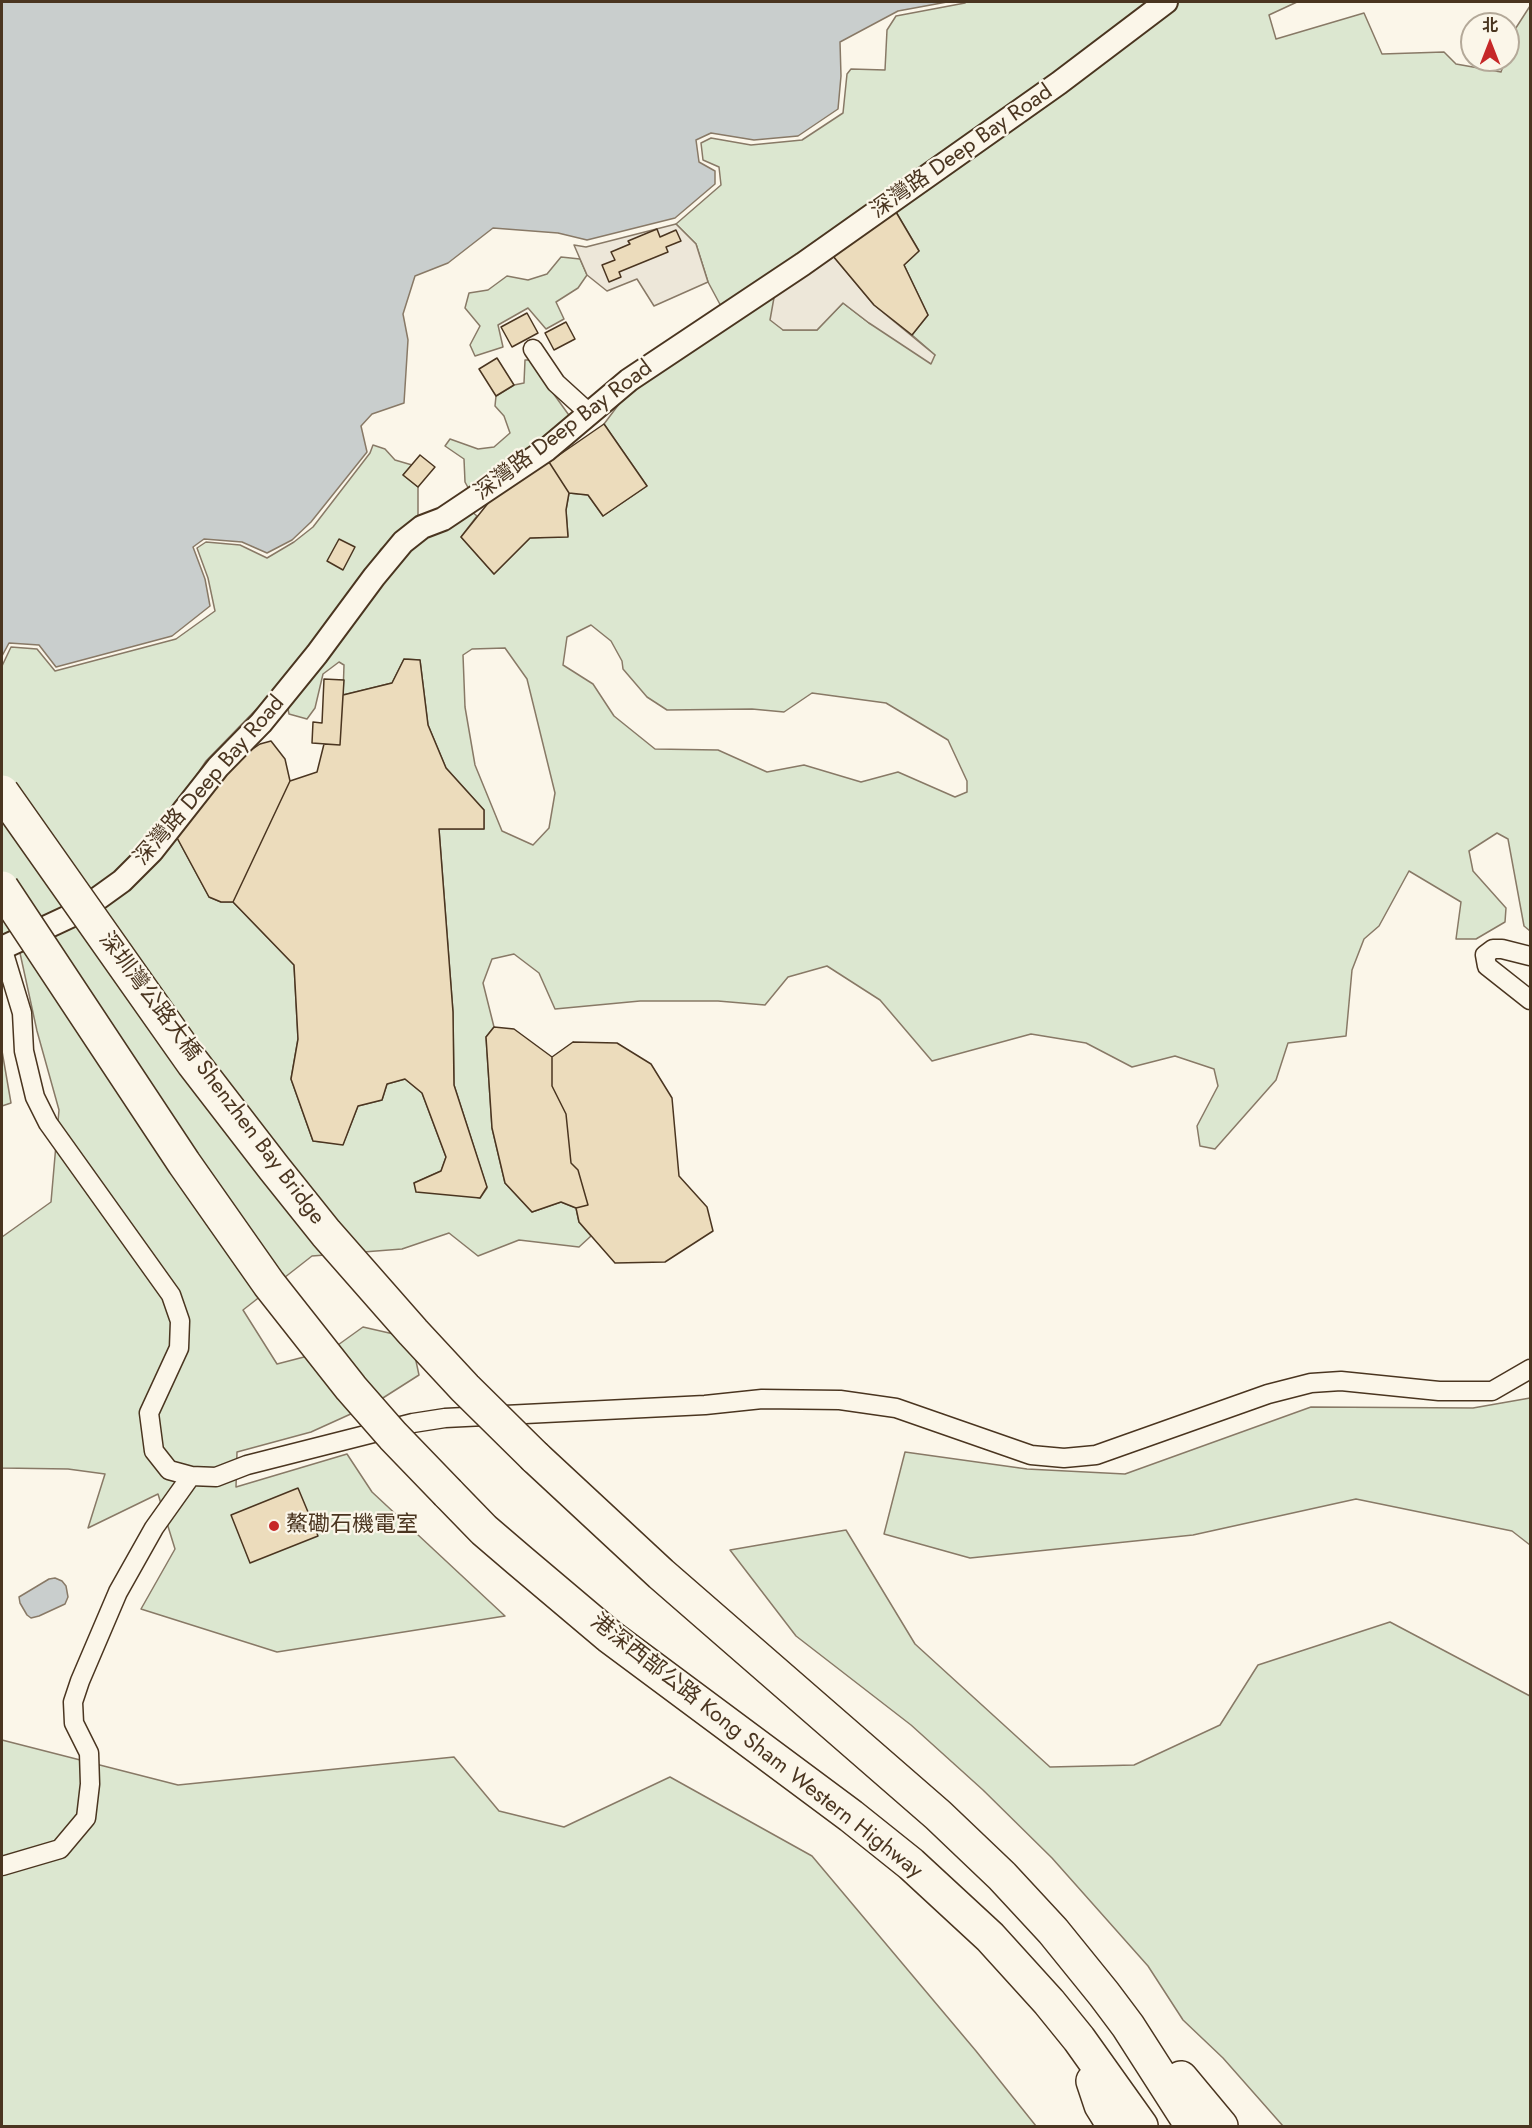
<!DOCTYPE html>
<meta charset="utf-8">
<style>
body{margin:0}
#map{position:relative;width:1532px;height:2128px;overflow:hidden;background:#fbf6e9;font-family:Jost,"Noto Sans SC",sans-serif}
canvas{display:block}
.frame{position:absolute;inset:0;border:3px solid #4a3520;pointer-events:none}
.north{position:absolute;left:1460px;top:12px;width:60px;height:60px;box-sizing:border-box;background:#fbf6e9;border:2px solid #b4a999;border-radius:50%;rotate:0deg;font-size:16px;font-weight:700;line-height:24px;text-align:center;color:#4a3520}
.north::after{content:'';display:block;margin:auto;width:21px;height:27px;background:#c62828;clip-path:polygon(50% 0,100% 100%,50% 72%,0 100%)}
</style>
<div id="map">
<canvas width="1532" height="2128"></canvas>
<div class="frame"></div>
<div class="north">北</div>
</div>
<script>
const c = document.querySelector('canvas').getContext('2d');
c.lineJoin = 'round';
function fillPath(path, color) { c.fillStyle = color; c.fill(path, 'evenodd'); }
const poly = rows => new Path2D(rows.map(r => 'M' + r).join(''));
function stroke(path, color, width, dash) { c.strokeStyle = color; c.lineWidth = width; c.lineCap = dash ? 'butt' : 'round'; c.setLineDash(dash || []); c.stroke(path); }
function drawText(font, color, halo, rows, align = 'center') {
  c.font = font + ' Jost,"Noto Sans SC",sans-serif'; c.lineWidth = 4.5; c.setLineDash([]); c.textBaseline = 'middle'; c.strokeStyle = halo; c.fillStyle = color; for (const [text, x, y, turn = 0] of rows) {
    c.save(); c.translate(x, y); c.rotate((+turn || 0) * Math.PI / 180); c.textAlign = isNaN(turn) ? turn : align; if (halo) c.strokeText(text, 0, 0); c.fillText(text, 0, 0); c.restore();
  }
}
const green = poly([
 [966,2,1297,2,1269,15,1276,39,1364,13,1382,54,1444,52,1456,64,1501,72,1505,60,1508,60,1508,48,1512,34,1530,6,1530,931,1524,926,1508,839,1497,833,1469,851,1473,871,1506,908,1505,922,1476,939,1456,939,1461,902,1409,871,1379,926,1364,939,1352,970,1346,1036,1288,1043,1276,1080,1215,1149,1200,1146,1197,1126,1218,1086,1214,1069,1175,1056,1132,1067,1086,1043,1031,1034,932,1061,880,1000,827,966,788,977,765,1005,718,1001,640,1001,555,1009,539,973,514,954,492,959,483,983,494,1027,486,1037,492,1128,505,1183,532,1212,561,1202,576,1208,579,1222,591,1236,579,1247,519,1240,478,1256,449,1233,402,1249,312,1256,243,1310,277,1364,331,1350,363,1327,411,1338,419,1375,375,1403,311,1432,237,1452,236,1487,347,1454,372,1492,505,1616,277,1652,141,1609,175,1549,158,1494,88,1528,105,1474,68,1469,2,1468,2,1237,51,1202,59,1110,37,1031,20,953,66,930,175,834,209,897,221,902,233,902,294,965,298,1039,291,1079,313,1141,343,1144,358,1106,382,1100,387,1084,405,1079,422,1093,446,1157,441,1171,414,1183,480,1198,487,1188,454,1085,453,1012,439,829,484,829,484,810,446,768,428,725,420,660,404,659,392,683,343,695,344,665,339,662,323,674,315,708,307,719,289,714,287,704,379,584,425,535,471,511,477,516,461,537,494,574,530,538,568,536,566,510,569,493,588,495,603,516,647,486,604,424,622,400,652,376,730,323,708,282,696,244,676,224,721,185,719,167,703,160,701,143,711,138,751,145,802,140,843,113,847,74,851,69,885,70,887,30,896,16,965,3,966,2],
 [896,212,919,251,904,265,928,315,912,335,935,355,869,323,843,303,817,330,783,330,833,256,896,212],
 [591,625,611,641,622,661,623,669,647,697,667,710,752,709,784,712,812,693,886,703,948,740,967,781,967,792,955,797,898,772,861,782,804,765,767,772,718,750,655,749,614,716,593,684,563,665,567,637,591,625],
 [505,648,527,679,555,793,549,828,533,845,502,831,475,765,465,707,463,655,472,649,505,648],
 [561,257,580,259,587,275,578,288,556,302,564,319,546,329,528,308,498,325,503,347,475,356,470,345,480,326,465,308,469,293,488,290,507,276,528,280,547,274,561,257],
 [525,360,533,360,540,375,571,418,471,493,465,482,464,459,445,446,450,439,478,449,494,447,510,433,504,416,495,406,496,396,514,385,524,383,525,360],
 [373,445,385,449,395,460,412,465,403,475,418,487,418,517,381,549,361,582,273,692,206,761,178,803,148,843,76,907,2,941,2,666,11,647,37,649,55,671,176,639,215,611,208,578,197,548,206,542,240,545,267,558,294,542,313,527,370,453,373,445],
 [2,1051,11,1103,2,1106,2,1051],
 [1530,1398,1530,1545,1512,1531,1356,1499,1193,1535,970,1558,884,1534,905,1452,1027,1469,1125,1474,1311,1407,1473,1408,1530,1398],
 [846,1530,915,1644,1050,1767,1134,1765,1220,1725,1258,1665,1390,1622,1530,1696,1530,2126,1283,2126,1223,2058,1183,2020,1148,1966,1052,1858,983,1790,911,1725,796,1636,730,1550,846,1530],
 [2,1740,178,1785,454,1757,499,1811,564,1827,670,1777,812,1856,976,2051,1036,2126,2,2126,2,1740]
]);
fillPath(green, '#dce7d0');
stroke(green, '#887966', 1.5);
const parking = poly([
 [676,224,696,244,708,282,654,306,637,279,607,291,587,275,574,245,586,247,676,224],
 [833,256,874,305,935,355,931,364,869,323,843,303,817,330,783,330,770,320,775,292,833,256]
]);
fillPath(parking, '#ede7d9');
stroke(parking, '#887966', 1.5);
const water = poly([
 [2,2,947,2,898,11,840,42,841,76,838,109,798,136,754,140,711,133,696,140,699,162,715,171,715,184,675,218,587,240,558,233,493,228,448,263,415,276,403,314,408,340,404,403,372,414,361,426,367,452,311,522,292,540,267,553,242,542,204,539,193,547,205,579,210,606,172,636,56,667,39,645,9,643,2,656,2,2],
 [55,1578,62,1581,66,1586,68,1597,65,1604,39,1616,31,1618,27,1615,20,1603,19,1597,49,1579,55,1578]
]);
fillPath(water, '#c9cecd');
stroke(water, '#887966', 1.5);
const building = poly([
 [896,212,919,251,904,265,928,315,912,335,874,305,833,256,896,212],
 [657,229,660,237,676,230,681,241,666,247,668,252,619,272,621,277,609,282,602,265,615,260,611,252,630,244,628,241,657,229],
 [527,313,538,333,512,347,501,327,527,313],
 [566,322,575,339,554,350,545,333,566,322],
 [497,358,514,385,496,396,479,369,497,358],
 [604,424,647,486,603,516,588,495,569,493,549,462,604,424],
 [420,455,435,467,418,487,403,475,420,455],
 [549,462,569,493,566,510,568,537,530,538,494,574,461,537,489,502,525,475,549,462],
 [339,539,355,547,343,570,327,561,339,539],
 [404,659,420,660,428,725,446,768,484,810,484,829,439,829,453,1012,454,1085,487,1187,480,1198,416,1192,414,1183,441,1171,446,1157,422,1093,405,1079,387,1084,382,1100,358,1106,343,1145,313,1141,291,1079,298,1039,294,965,233,902,290,781,317,772,324,744,340,745,343,695,392,683,404,659],
 [324,679,344,680,340,745,312,743,313,722,322,723,324,679],
 [271,741,285,759,290,781,233,902,221,902,209,897,175,834,235,761,260,744,271,741],
 [494,1027,514,1029,552,1057,552,1086,566,1114,571,1163,578,1170,588,1205,576,1208,561,1202,532,1212,505,1183,492,1128,486,1037,494,1027],
 [573,1042,617,1043,651,1064,672,1098,679,1176,707,1207,713,1231,665,1262,615,1263,579,1222,576,1208,588,1205,578,1170,571,1163,566,1114,552,1086,552,1057,573,1042],
 [298,1488,318,1536,250,1563,231,1515,298,1488]
]);
fillPath(building, '#ecdcbc');
stroke(building, '#4a3520', 1.5);
const minor = poly([
 [533,349,556,383,589,413],
 [2,947,22,1013,24,1051,35,1097,48,1123,171,1295,180,1321,179,1348,149,1413,154,1451,169,1470,191,1476,216,1477,247,1465,413,1423,445,1418,705,1405,762,1399,840,1400,896,1408,1031,1455,1064,1458,1096,1455,1268,1394,1311,1383,1341,1381,1439,1391,1492,1391,1530,1369],
 [1530,956,1502,949,1493,949,1485,955,1487,966,1530,1000],
 [2,1866,60,1849,86,1818,90,1784,89,1753,74,1723,73,1702,80,1681,118,1592,154,1528,191,1476]
]);
const tertiary = poly([
 [2,948,79,912,122,881,152,851,218,767,261,723,317,654,374,577,403,542,422,527,443,519,546,450,629,380,803,264,1059,83,1166,2]
]);
const motorway = poly([
 [535,1457,661,1574,938,1815,1002,1876,1053,1931,1104,1994,1128,2026,1192,2126],
 [448,1493,484,1530,519,1560,609,1636,851,1816,911,1864,990,1937,1049,2002,1079,2039,1141,2126],
 [1181,2078,1221,2126],
 [1093,2081,1101,2105,1114,2126]
]);
stroke(minor, '#4a3520', 21);
stroke(tertiary, '#4a3520', 26);
stroke(motorway, '#4a3520', 36);
stroke(minor, '#fbf6e9', 18);
stroke(tertiary, '#fbf6e9', 22);
stroke(motorway, '#fbf6e9', 33);
const motorwayBridge = poly([
 [2,792,193,1063,274,1168,326,1233,413,1332,465,1388,535,1457],
 [2,888,184,1163,269,1284,351,1388,393,1436,448,1493]
]);
stroke(motorwayBridge, '#4a3520', 36, []);
stroke(motorwayBridge, '#fbf6e9', 33);
for (const [x, y, r, color] of [
 [274,1526,6,"#c62828"]
]) { const dot = new Path2D(); dot.arc(x, y, r, 0, 2 * Math.PI); c.fillStyle = color; c.fill(dot); stroke(dot, '#fbf6e9', 2); }
drawText('22px', '#4a3520', '#fbf6e9', [
 ["深灣路 Deep Bay Road",962,152,-35],
 ["深灣路 Deep Bay Road",564,431,-37],
 ["深灣路 Deep Bay Road",210,781,-49],
 ["深圳灣公路大橋 Shenzhen Bay Bridge",211,1079,53],
 ["港深西部公路 Kong Sham Western Highway",756,1747,38]
]);
drawText('22px', '#4a3520', '#fbf6e9', [
 ["鰲磡石機電室",286,1526]
], 'left');
</script>
